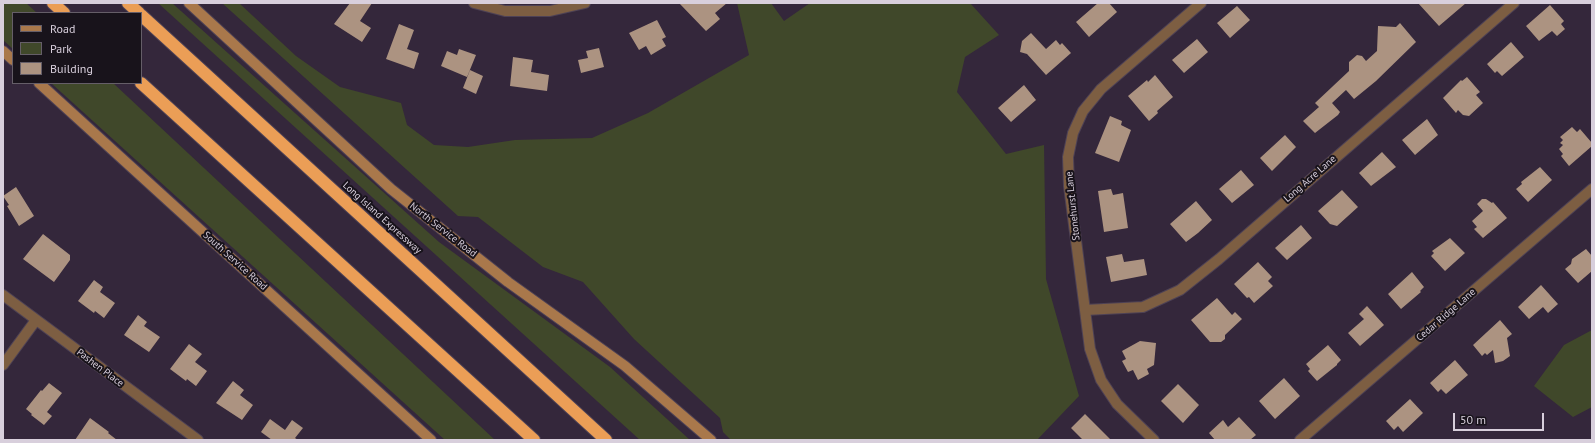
<!DOCTYPE html>
<style>
body{margin:0}
#map{position:relative;width:1595px;height:443px;overflow:hidden;background:#34273b;font-family:"PT Sans",sans-serif}
canvas{display:block}
.frame{position:absolute;inset:0;border:4px solid #d8cfdc;pointer-events:none}
.legend{position:absolute;left:12px;top:12px;width:130px;height:72px;box-sizing:border-box;background:#18131b;border:1px solid #655e68;margin:0;padding:5px 7px;list-style:none;font-size:12px;color:#d8cfdc}
.legend li{display:flex;align-items:center;gap:8px;height:20px}
.legend b{width:20px;border:1px solid #655e68}
.scale{position:absolute;left:1453px;top:413px;width:91px;height:18px;box-sizing:border-box;border:2px solid #d8cfdc;border-top:0;padding-left:5px;font-size:12px;line-height:14px;white-space:nowrap;color:#d8cfdc;-webkit-text-stroke:3px #18131b;paint-order:stroke}
</style>
<div id="map">
<canvas width="1595" height="443"></canvas>
<div class="frame"></div>
<ul class="legend">
<li><b style="height:5px;background:#a9784b"></b>Road</li>
<li><b style="height:11px;background:#40482a"></b>Park</li>
<li><b style="height:11px;background:#ac9381"></b>Building</li>
</ul>
<div class="scale">50 m</div>
</div>
<script>
const c = document.querySelector('canvas').getContext('2d');
c.lineJoin = 'round';
function fillPath(path, color) { c.fillStyle = color; c.fill(path, 'evenodd'); }
const poly = rows => new Path2D(rows.map(r => 'M' + r).join(''));
function stroke(path, color, width, dash) { c.strokeStyle = color; c.lineWidth = width; c.lineCap = dash ? 'butt' : 'round'; c.setLineDash(dash || []); c.stroke(path); }
function drawText(font, color, halo, rows, align = 'center') {
  c.font = font + ' "PT Sans",sans-serif'; c.lineWidth = 4; c.setLineDash([]); c.textBaseline = 'middle'; c.strokeStyle = halo; c.fillStyle = color; for (const [text, x, y, turn = 0] of rows) {
    c.save(); c.translate(x, y); c.rotate((+turn || 0) * Math.PI / 180); c.textAlign = isNaN(turn) ? turn : align; if (halo) c.strokeText(text, 0, 0); c.fillText(text, 0, 0); c.restore();
  }
}
fillPath(poly([
 [3,3,26,3,37,13,13,13,13,49,3,40],
 [158,3,172,3,439,242,610,367,690,440,640,440],
 [222,3,239,3,296,56,340,87,401,103,407,125,434,145,468,147,515,140,592,138,648,113,749,55,737,3,771,3,784,21,810,3,970,3,999,35,965,57,957,92,1006,154,1044,145,1046,279,1079,396,1037,440,731,440,723,432,720,418,634,339,583,282,543,267,478,217,458,216],
 [51,83,113,83,495,440,445,440],
 [1592,330,1592,407,1573,417,1534,386,1564,345]
]), '#40482a');
fillPath(poly([
 [350,3,372,3,360,21,371,28,362,42,334,24],
 [679,3,727,3,715,13,720,19,706,31],
 [1098,3,1109,3,1117,12,1089,37,1076,22],
 [1418,3,1466,3,1439,26],
 [1550,5,1564,21,1561,24,1565,29,1557,36,1552,31,1539,41,1526,26],
 [1237,6,1250,20,1230,38,1217,23],
 [657,20,666,37,662,39,666,46,651,55,646,46,639,50,629,33],
 [1400,23,1416,42,1376,81,1354,99,1346,90,1332,103,1340,112,1338,115,1315,133,1303,121,1319,107,1315,103,1349,71,1349,62,1357,55,1362,56,1366,61,1377,51,1378,26,1396,27],
 [399,24,414,30,407,49,419,53,414,69,386,59],
 [1031,33,1046,49,1056,40,1060,45,1062,43,1071,53,1046,75,1027,54,1020,52,1022,41],
 [1197,39,1208,52,1184,73,1172,60],
 [1511,42,1524,57,1502,76,1497,71,1495,73,1487,64],
 [599,48,604,67,581,73,578,60,588,58,586,51],
 [459,49,476,55,467,77,441,66,447,51,457,55],
 [513,57,533,60,531,72,549,75,547,91,510,86],
 [470,70,483,76,476,94,463,88],
 [1155,75,1173,97,1157,111,1158,113,1149,121,1128,96,1147,80,1148,82],
 [1467,77,1480,92,1476,95,1483,103,1469,116,1463,115,1458,110,1456,113,1443,98,1461,80,1462,81],
 [1024,85,1036,100,1011,122,998,108],
 [1110,116,1122,121,1121,125,1131,130,1119,162,1095,153],
 [1427,119,1438,135,1415,155,1402,140],
 [1572,127,1577,132,1580,129,1592,143,1592,146,1569,166,1561,156,1563,154,1559,149,1563,145,1560,143,1563,140,1560,137],
 [1285,135,1296,147,1272,171,1260,158],
 [1382,152,1396,167,1371,186,1359,173],
 [1540,167,1552,180,1528,202,1516,189,1522,184,1521,182],
 [1241,170,1254,185,1232,203,1219,189],
 [16,187,34,216,19,226,7,206,9,205,3,196],
 [1111,189,1113,195,1123,193,1128,228,1104,232,1098,191],
 [1342,190,1358,207,1337,226,1330,224,1318,211],
 [1482,199,1486,199,1492,203,1493,202,1507,218,1483,238,1474,229,1477,227,1472,221,1483,211,1477,204],
 [1196,201,1212,220,1198,233,1186,242,1170,224],
 [1301,225,1312,238,1287,260,1275,248],
 [43,234,70,255,70,260,54,282,23,259],
 [1450,238,1465,253,1445,271,1431,256,1434,253,1432,251],
 [1586,249,1592,256,1592,271,1578,283,1565,269,1571,264,1572,259],
 [1122,254,1124,262,1144,259,1147,275,1111,282,1106,257],
 [1258,262,1272,277,1268,281,1273,286,1254,303,1249,297,1247,298,1234,284],
 [1412,272,1424,287,1420,291,1421,292,1401,309,1388,294],
 [94,280,103,287,100,292,115,303,104,318,95,311,94,313,78,301],
 [1541,285,1558,304,1548,313,1543,307,1529,319,1518,307],
 [1217,298,1232,315,1235,312,1242,319,1225,335,1225,339,1221,342,1210,342,1191,320],
 [1367,306,1384,325,1360,346,1348,333,1364,319,1359,314],
 [138,315,147,322,144,326,160,337,149,352,124,335],
 [1500,320,1512,334,1507,338,1510,356,1503,361,1495,363,1493,350,1487,355,1485,353,1482,356,1473,345],
 [1140,341,1156,343,1154,365,1147,369,1149,374,1138,380,1133,370,1128,372,1122,361,1126,359,1122,351],
 [189,344,202,354,195,362,207,371,196,386,187,379,186,381,170,369],
 [1328,345,1341,360,1337,364,1337,365,1317,381,1308,371,1310,369,1306,364],
 [1455,360,1468,375,1446,394,1441,389,1438,392,1430,383],
 [1284,378,1300,396,1275,419,1259,401],
 [233,381,244,390,240,395,253,405,242,420,216,403],
 [49,383,62,393,47,412,52,416,44,425,31,415,32,414,26,409,41,390,42,391],
 [1178,384,1199,405,1183,423,1161,401],
 [1410,399,1423,413,1403,432,1398,426,1394,430,1386,421],
 [1085,414,1111,440,1083,440,1071,428],
 [1239,417,1256,435,1250,440,1215,440,1209,433,1223,420,1228,427],
 [90,418,109,432,108,433,117,440,75,440],
 [270,419,285,430,292,420,303,428,295,438,298,440,272,440,261,432]
]), '#ac9381');
const street = poly([
 [474,3,505,11,550,11,585,3],
 [3,295,198,440],
 [1085,310,1143,307,1180,290,1219,259,1514,3],
 [3,365,36,320],
 [1154,440,1117,404,1101,380,1090,349,1069,186,1068,157,1073,133,1083,111,1101,89,1201,3],
 [1300,440,1592,189]
]);
const secondary = poly([
 [189,3,391,189,508,282,625,366,711,440],
 [3,51,13,60],
 [39,83,431,440]
]);
const highway = poly([
 [53,3,64,13],
 [128,3,139,13],
 [141,15,606,440],
 [141,83,534,440]
]);
stroke(street, '#4e4255', 12);
stroke(secondary, '#4e4255', 12);
stroke(highway, '#4e4255', 14);
stroke(street, '#7d5e42', 10);
stroke(secondary, '#a9784b', 10);
stroke(highway, '#eb9e56', 12);
drawText('10px', '#d8cfdc', '#18131b', [
 ["Long Acre Lane",1310,179,-41],
 ["Stonehurst Lane",1073,206,-96],
 ["Long Island Expressway",382,218,42],
 ["North Service Road",443,230,38],
 ["South Service Road",235,261,42],
 ["Cedar Ridge Lane",1446,315,-41],
 ["Pashen Place",100,368,37]
]);
</script>
